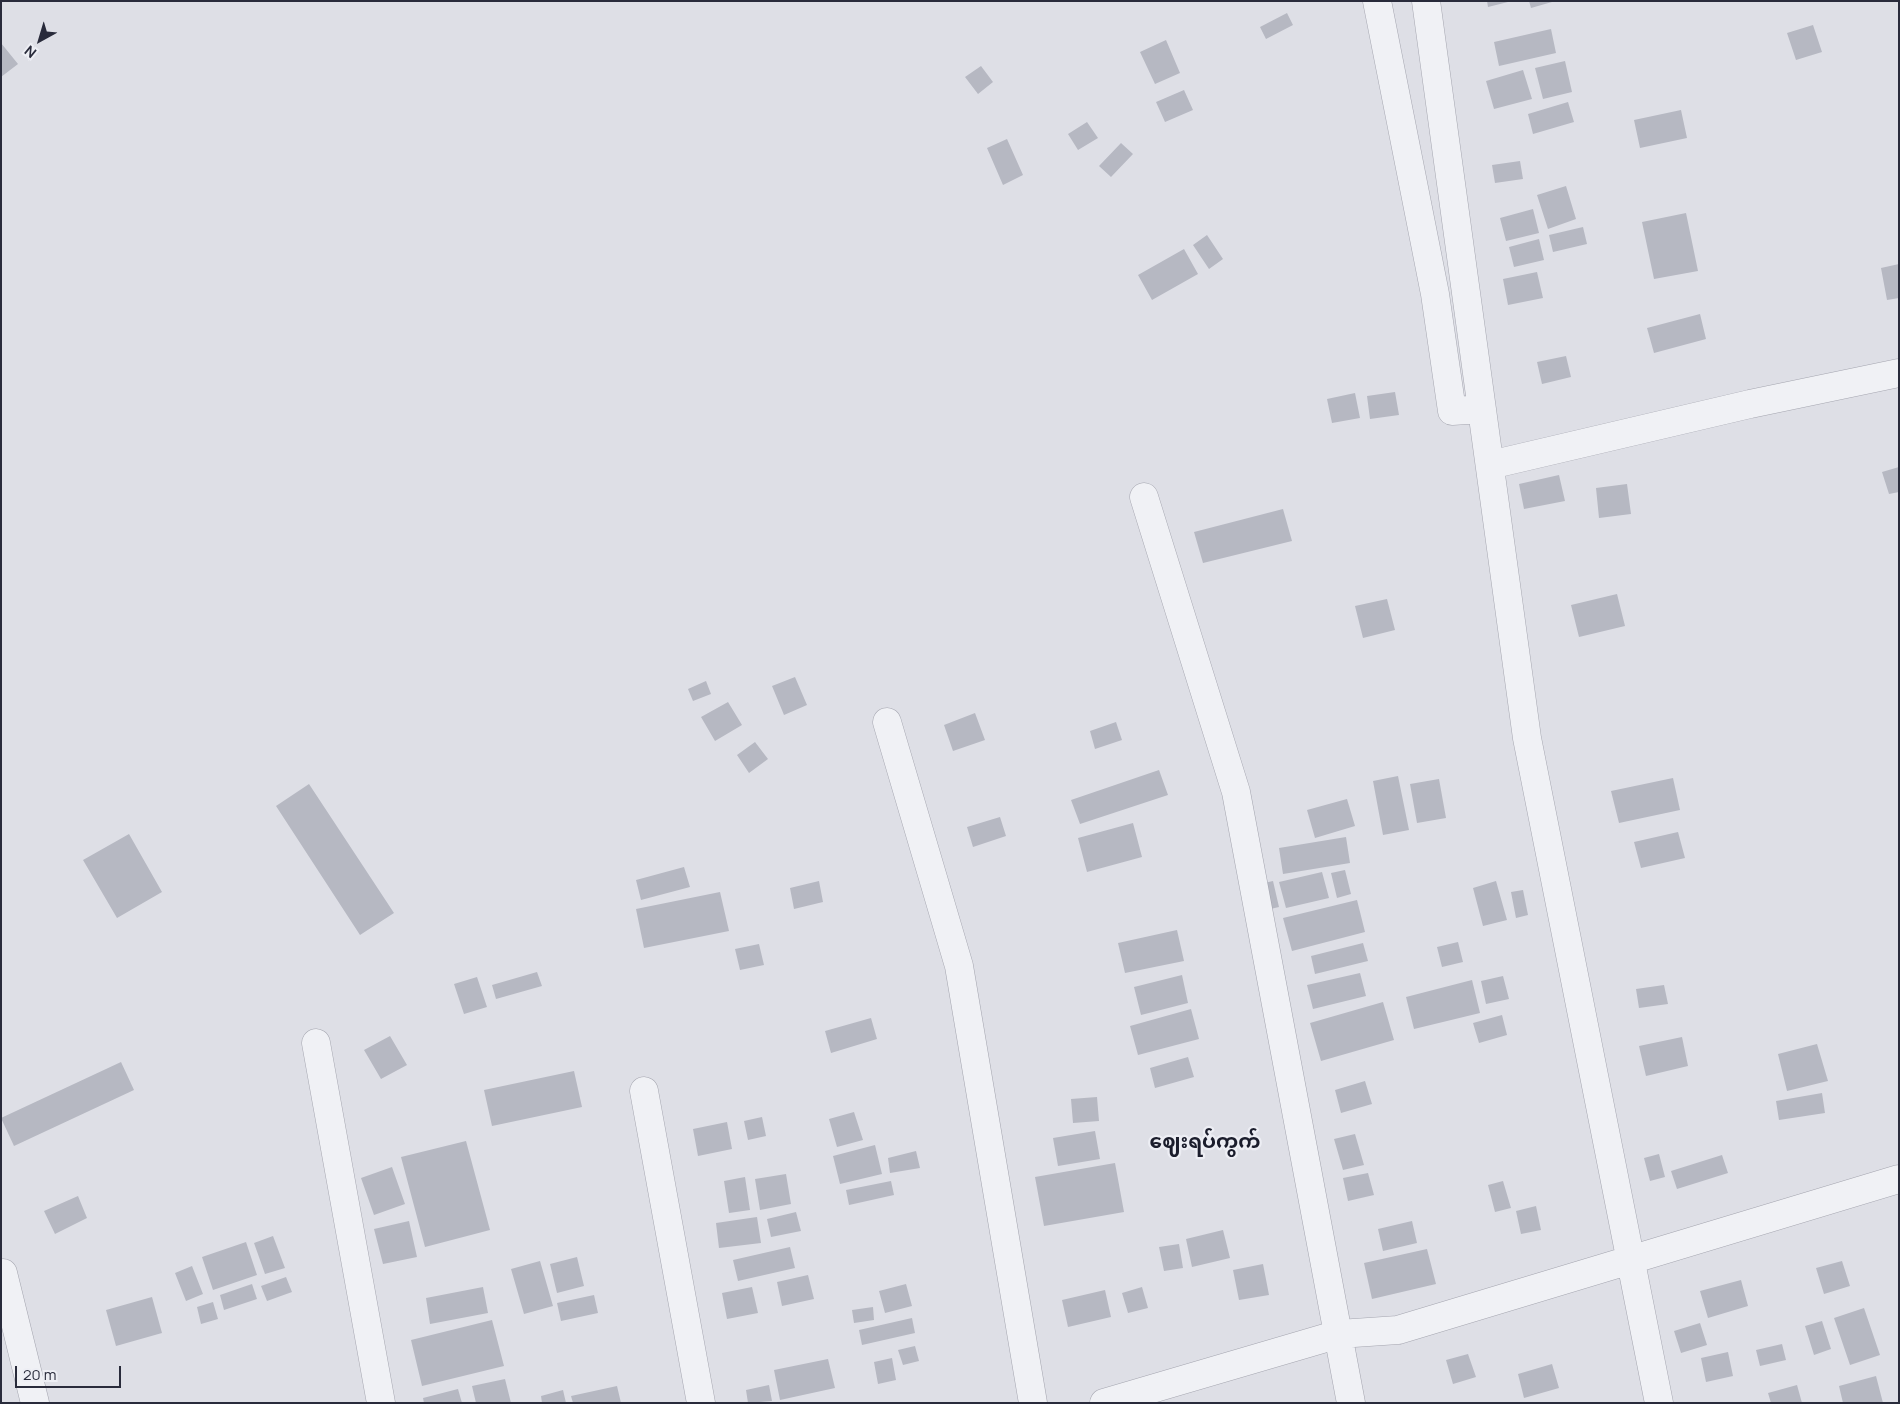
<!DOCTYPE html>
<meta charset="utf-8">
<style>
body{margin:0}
#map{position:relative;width:1900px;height:1404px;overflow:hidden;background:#dedfe6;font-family:Manrope,sans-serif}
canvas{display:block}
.frame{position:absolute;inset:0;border:2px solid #292b3b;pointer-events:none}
.north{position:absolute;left:15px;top:15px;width:50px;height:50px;-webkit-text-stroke:4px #edeef4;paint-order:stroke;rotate:219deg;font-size:14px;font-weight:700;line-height:20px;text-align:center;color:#292b3b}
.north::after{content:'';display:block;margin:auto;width:18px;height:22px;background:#292b3b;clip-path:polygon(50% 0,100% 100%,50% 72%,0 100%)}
.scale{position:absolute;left:15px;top:1366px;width:106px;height:22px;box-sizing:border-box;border:2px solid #292b3b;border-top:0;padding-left:6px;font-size:15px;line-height:18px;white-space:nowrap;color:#292b3b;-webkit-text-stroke:4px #edeef4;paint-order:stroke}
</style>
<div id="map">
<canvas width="1900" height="1404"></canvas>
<div class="frame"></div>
<div class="north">N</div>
<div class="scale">20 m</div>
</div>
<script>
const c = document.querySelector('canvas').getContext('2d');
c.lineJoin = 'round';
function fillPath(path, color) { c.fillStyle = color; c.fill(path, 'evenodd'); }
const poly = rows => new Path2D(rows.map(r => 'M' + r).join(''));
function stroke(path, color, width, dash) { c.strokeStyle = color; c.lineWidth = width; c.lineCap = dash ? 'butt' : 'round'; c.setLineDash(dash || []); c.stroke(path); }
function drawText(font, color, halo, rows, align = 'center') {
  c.font = font + ' Manrope,"Noto Sans Myanmar",sans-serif'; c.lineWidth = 4.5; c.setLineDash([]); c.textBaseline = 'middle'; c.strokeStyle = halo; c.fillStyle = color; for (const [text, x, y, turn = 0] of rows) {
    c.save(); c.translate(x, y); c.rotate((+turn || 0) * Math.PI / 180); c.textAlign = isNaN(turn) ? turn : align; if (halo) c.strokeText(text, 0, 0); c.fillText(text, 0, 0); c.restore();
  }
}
fillPath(poly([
 [1487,1,1508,1,1508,2,1488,7],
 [1529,1,1551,1,1552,2,1531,8],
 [1287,13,1293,25,1266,39,1260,27],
 [1813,25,1822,52,1796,60,1787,33],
 [1551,29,1556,53,1499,66,1494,42],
 [1166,40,1180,73,1155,84,1140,52],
 [1,43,18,64,1,77],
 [1565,61,1572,92,1543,99,1535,68],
 [981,66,993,82,978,94,965,77],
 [1523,70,1532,99,1494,109,1486,81],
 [1184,90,1193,110,1165,122,1156,102],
 [1568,102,1574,122,1533,134,1528,114],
 [1681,110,1687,138,1640,148,1634,120],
 [1087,122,1098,138,1078,150,1068,134],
 [1007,139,1023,175,1003,185,987,148],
 [1121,143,1133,154,1111,177,1099,166],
 [1520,161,1523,179,1495,183,1492,165],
 [1566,186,1576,219,1548,229,1537,195],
 [1533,209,1539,233,1506,241,1500,218],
 [1686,213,1698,271,1654,279,1642,222],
 [1583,227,1587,244,1553,252,1549,235],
 [1207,235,1223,259,1209,269,1193,245],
 [1539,239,1544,260,1514,267,1509,247],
 [1184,249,1198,274,1152,300,1138,275],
 [1899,264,1899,298,1887,300,1881,268],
 [1537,272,1543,298,1508,305,1503,279],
 [1700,314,1706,339,1654,353,1647,328],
 [1566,356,1571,377,1542,384,1537,362],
 [1395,392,1399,415,1370,419,1367,396],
 [1355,393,1360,418,1332,423,1327,399],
 [1899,467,1899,492,1889,494,1882,472],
 [1559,475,1565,501,1524,509,1519,484],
 [1627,484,1631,514,1599,518,1596,488],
 [1283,509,1292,541,1203,563,1194,532],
 [1617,594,1625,626,1579,637,1571,605],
 [1387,599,1395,630,1363,638,1355,606],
 [795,677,807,705,784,715,772,686],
 [706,681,711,694,693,701,688,689],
 [728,702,742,725,715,741,701,717],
 [975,713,985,740,953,751,944,725],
 [1116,722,1122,740,1095,749,1090,731],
 [755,742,768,759,749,773,737,755],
 [1159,770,1168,795,1080,824,1071,800],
 [1398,776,1409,830,1383,835,1373,781],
 [1673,778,1680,810,1619,823,1611,791],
 [1439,779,1446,818,1417,823,1410,784],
 [309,784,394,913,360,935,276,806],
 [1347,799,1355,826,1315,838,1307,810],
 [1000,817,1006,836,973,847,967,827],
 [1133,823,1142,857,1087,872,1078,838],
 [1678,832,1685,858,1641,868,1634,842],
 [129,834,162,892,117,918,83,860],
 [1346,837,1350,863,1283,874,1279,848],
 [684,867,690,887,641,900,636,880],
 [1345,870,1351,894,1337,898,1331,873],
 [1322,872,1329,898,1286,908,1279,882],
 [819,881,823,902,794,909,790,888],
 [1273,881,1279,907,1266,910,1260,884],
 [1496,881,1507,920,1483,926,1473,888],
 [1523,890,1528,915,1516,918,1511,892],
 [720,892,729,931,644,948,636,909],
 [1357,900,1365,932,1292,951,1283,918],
 [1177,930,1184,961,1125,973,1118,943],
 [1458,942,1463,962,1442,967,1437,947],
 [1363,943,1368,961,1315,974,1311,956],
 [759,944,764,965,740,970,735,949],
 [537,972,542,986,496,999,492,985],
 [1360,973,1366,996,1313,1009,1307,985],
 [1182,975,1188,1003,1141,1015,1134,987],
 [1503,976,1509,999,1486,1004,1481,981],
 [477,977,487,1007,464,1014,454,984],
 [1472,980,1480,1013,1414,1029,1406,997],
 [1664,985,1668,1004,1639,1008,1636,989],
 [1383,1002,1394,1040,1321,1061,1310,1023],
 [1191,1009,1199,1039,1138,1055,1130,1026],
 [1502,1015,1507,1035,1479,1043,1473,1023],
 [871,1018,877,1039,831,1053,825,1031],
 [390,1036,407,1065,381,1079,364,1050],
 [1682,1037,1688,1066,1646,1076,1639,1046],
 [1817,1044,1828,1081,1787,1091,1778,1054],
 [1188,1057,1194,1077,1155,1088,1150,1068],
 [121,1062,134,1090,14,1146,1,1118],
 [574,1071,582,1107,492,1126,484,1090],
 [1365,1081,1372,1104,1341,1113,1335,1090],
 [1822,1093,1825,1113,1779,1120,1776,1101],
 [1097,1097,1099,1121,1073,1123,1071,1099],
 [854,1112,863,1140,837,1147,829,1119],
 [762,1117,766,1136,748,1140,744,1121],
 [727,1122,732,1149,698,1156,693,1129],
 [1095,1131,1100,1159,1058,1166,1053,1138],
 [1355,1134,1364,1165,1343,1170,1334,1139],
 [466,1141,490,1230,425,1247,401,1157],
 [875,1145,882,1174,840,1184,833,1156],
 [916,1151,920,1168,890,1173,888,1158],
 [1659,1154,1665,1177,1650,1181,1644,1158],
 [1722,1155,1728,1173,1677,1189,1671,1171],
 [1115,1163,1124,1212,1044,1226,1035,1177],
 [392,1167,405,1204,374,1215,361,1178],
 [1368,1173,1374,1195,1348,1201,1343,1178],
 [786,1174,791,1204,760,1210,755,1179],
 [745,1177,750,1210,729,1213,724,1181],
 [891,1181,894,1195,849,1205,846,1190],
 [1503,1181,1511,1208,1495,1212,1488,1185],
 [78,1196,87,1218,55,1234,44,1211],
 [1536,1206,1541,1230,1521,1234,1516,1211],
 [796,1212,801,1231,771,1237,767,1219],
 [757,1217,761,1243,719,1248,716,1223],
 [409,1221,417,1257,383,1264,374,1229],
 [1412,1221,1417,1243,1383,1251,1378,1229],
 [1223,1230,1230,1258,1192,1267,1186,1239],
 [273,1236,285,1268,265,1274,254,1243],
 [246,1242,257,1275,213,1290,202,1257],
 [1179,1244,1183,1268,1164,1271,1159,1247],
 [790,1247,795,1268,738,1281,733,1260],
 [1427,1249,1436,1284,1372,1299,1364,1263],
 [577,1257,584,1286,557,1293,550,1264],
 [540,1261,553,1306,524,1314,511,1269],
 [1842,1261,1850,1286,1824,1294,1816,1268],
 [1263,1264,1269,1295,1239,1300,1233,1270],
 [192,1266,203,1294,186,1301,175,1273],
 [808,1275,814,1299,782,1306,777,1282],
 [286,1277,292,1292,267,1301,261,1286],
 [1741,1280,1748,1306,1708,1318,1700,1291],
 [252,1284,257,1299,224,1310,220,1295],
 [906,1284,912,1306,885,1313,879,1291],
 [483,1287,488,1313,430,1324,426,1298],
 [752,1287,758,1313,727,1319,722,1293],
 [1142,1287,1148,1308,1128,1313,1122,1293],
 [1105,1290,1111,1317,1068,1327,1062,1300],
 [594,1295,598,1313,561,1321,557,1303],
 [152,1297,162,1333,116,1346,106,1310],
 [213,1302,218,1319,201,1324,197,1307],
 [873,1307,874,1320,854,1323,852,1310],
 [1864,1308,1880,1355,1850,1365,1834,1318],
 [912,1318,915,1333,862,1345,859,1330],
 [492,1320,504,1366,422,1386,411,1340],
 [1822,1321,1831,1349,1814,1355,1805,1326],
 [1700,1323,1707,1345,1681,1353,1674,1331],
 [1782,1344,1786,1360,1760,1366,1756,1350],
 [915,1346,919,1361,903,1365,898,1350],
 [1728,1352,1733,1376,1706,1382,1701,1358],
 [1468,1354,1476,1377,1453,1384,1446,1360],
 [892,1358,896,1380,878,1384,874,1362],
 [828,1359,835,1388,780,1400,774,1370],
 [1552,1364,1559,1388,1524,1398,1518,1374],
 [1876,1376,1883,1403,1843,1403,1839,1386],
 [505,1379,511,1403,476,1403,472,1386],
 [769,1385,772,1401,748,1403,746,1390],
 [1797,1385,1802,1403,1771,1403,1768,1393],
 [617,1386,621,1403,573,1403,571,1396],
 [458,1389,462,1403,424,1403,423,1398],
 [563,1390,566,1403,542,1403,541,1396]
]), '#b6b8c2');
const minor = poly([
 [1377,1,1435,294,1452,411,1482,409],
 [1426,1,1527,738,1659,1403],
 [1490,465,1750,404,1899,373],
 [1144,497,1236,792,1351,1403],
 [887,722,959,966,1033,1403],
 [316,1043,381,1403],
 [644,1091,701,1403],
 [3,1273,35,1403],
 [1104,1403,1339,1334,1398,1330,1899,1179]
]);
stroke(minor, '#a4a5af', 29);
stroke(minor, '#f0f1f5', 28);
drawText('bold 20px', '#1b1d2c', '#edeef4', [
 ["ဈေးရပ်ကွက်",1205,1142]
]);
</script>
